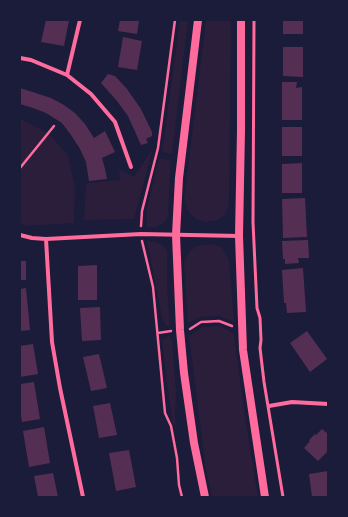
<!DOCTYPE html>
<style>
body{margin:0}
#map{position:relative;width:348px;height:517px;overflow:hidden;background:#1b1b3a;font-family:"Exo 2",sans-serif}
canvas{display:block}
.frame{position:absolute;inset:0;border:21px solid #1b1b3a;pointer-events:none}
</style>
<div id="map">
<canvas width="348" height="517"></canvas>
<div class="frame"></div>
</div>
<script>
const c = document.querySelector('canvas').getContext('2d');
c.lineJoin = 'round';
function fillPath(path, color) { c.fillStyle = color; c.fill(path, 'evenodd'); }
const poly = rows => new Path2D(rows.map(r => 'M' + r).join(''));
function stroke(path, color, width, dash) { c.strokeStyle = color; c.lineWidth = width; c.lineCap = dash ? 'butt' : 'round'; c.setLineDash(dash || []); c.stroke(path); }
fillPath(poly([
 [180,20,188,20,172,154,162,152],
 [206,20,231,20,229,205,225,214,218,220,206,222,196,219,189,213,184,200],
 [20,119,48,133,68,155,75,187,74,223,26,226,20,222],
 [153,148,134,219,84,220,86,183,120,180,119,169,134,177],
 [159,158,171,161,168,213,166,220,162,224,157,227,147,227,147,209],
 [147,241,155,242,161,244,167,250,167,287,170,326,166,326,162,318],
 [212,244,221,247,229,259,234,322,219,316,200,317,188,323,184,263,189,252,197,246],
 [221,326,234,334,245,417,258,497,212,497,206,470,189,336,203,327],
 [169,336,172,340,176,392,175,417,176,424,173,425,167,383,162,340,164,338]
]), '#2a1e3b');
fillPath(poly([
 [46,20,69,20,64,46,41,42],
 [120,20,139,20,137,34,118,31],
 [283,20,303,20,303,34,283,34],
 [123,37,142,41,137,70,118,67],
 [283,47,303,47,303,77,283,76],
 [108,74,115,76,127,89,141,109,152,132,152,136,146,139,148,143,141,145,128,116,117,101,101,83],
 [282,82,297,82,296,88,302,87,302,120,282,120],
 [20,88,51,98,64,105,75,113,85,124,94,138,105,131,115,152,102,158,105,169,107,179,89,181,86,162,80,149,71,135,62,123,46,113,33,108,20,104],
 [282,127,302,127,302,156,282,156],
 [302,163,302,193,282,193,282,164],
 [305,198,307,237,283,238,282,199],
 [308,240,309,258,298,258,299,263,285,264,285,259,283,259,282,241],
 [20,261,26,261,26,280,20,280],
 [97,265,97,300,78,300,78,266],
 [303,268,306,312,287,313,286,303,284,303,282,270],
 [26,288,30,330,20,331,20,289],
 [100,307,101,340,82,341,80,308],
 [307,331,327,359,310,372,290,343],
 [33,344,38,374,20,377,20,346],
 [99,354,107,388,91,391,83,357],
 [34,382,40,419,22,422,20,410,20,384],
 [110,403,117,435,99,438,93,406],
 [44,427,50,463,29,467,23,431],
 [322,429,328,434,328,451,318,461,304,448,310,441,309,441,310,439,315,434,316,435],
 [129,450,136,487,116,491,109,453],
 [328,471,328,497,312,497,309,474],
 [53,473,58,497,38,497,34,476]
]), '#542f53');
stroke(poly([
 [20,168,54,126],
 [141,226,142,211,158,148,175,20],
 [142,241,153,287,165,413,171,426,177,458,179,485,182,497],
 [190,329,201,322,219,321,232,326],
 [158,333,171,331]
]), '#ff6b9d', 2.5);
stroke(poly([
 [254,20,253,222,257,308,260,318,261,340,260,348,264,382,283,497]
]), '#ff6b9d', 3);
stroke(poly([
 [20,58,31,60,67,75,91,94,115,122,131,167],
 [67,75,80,20],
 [20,235,32,238,46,239,141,234,239,236],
 [46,239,52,342,60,388,83,497],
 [269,406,292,402,328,404]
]), '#ff6b9d', 4);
stroke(poly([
 [198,20,179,178,176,235,180,330,184,373,194,443,205,497],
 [241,20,241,130,239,236,243,350,265,497]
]), '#ff6b9d', 8);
</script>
